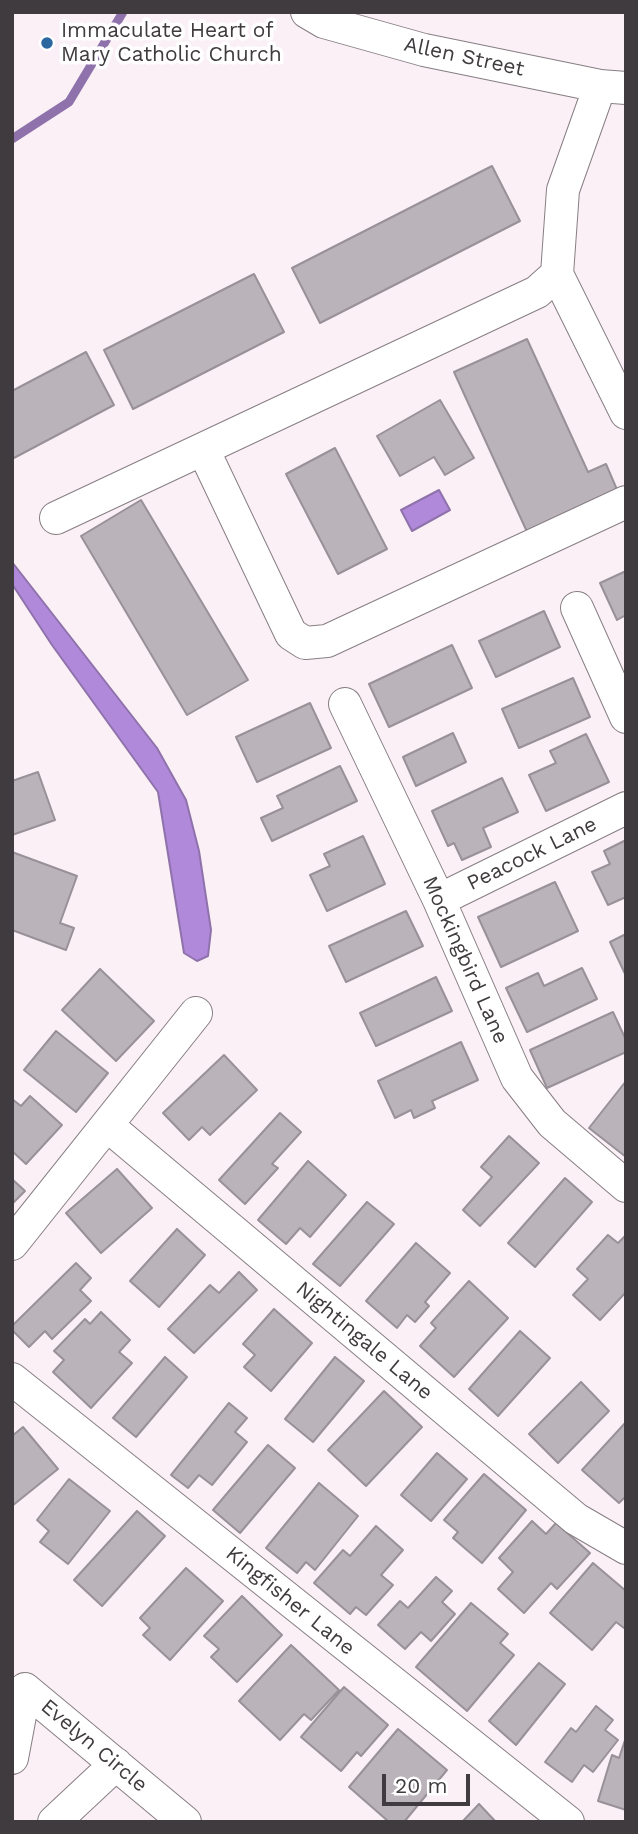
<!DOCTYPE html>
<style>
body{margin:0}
#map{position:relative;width:638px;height:1834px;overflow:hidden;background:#faf0f6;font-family:"Work Sans",sans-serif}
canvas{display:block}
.frame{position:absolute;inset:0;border:14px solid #3f3b3e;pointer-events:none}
.scale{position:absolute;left:382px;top:1774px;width:88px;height:32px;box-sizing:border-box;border:4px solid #3f3b3e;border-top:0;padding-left:9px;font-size:21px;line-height:24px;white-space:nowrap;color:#3f3b3e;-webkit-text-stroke:5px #fff;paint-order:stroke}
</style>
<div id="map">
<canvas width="638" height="1834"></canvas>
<div class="frame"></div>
<div class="scale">20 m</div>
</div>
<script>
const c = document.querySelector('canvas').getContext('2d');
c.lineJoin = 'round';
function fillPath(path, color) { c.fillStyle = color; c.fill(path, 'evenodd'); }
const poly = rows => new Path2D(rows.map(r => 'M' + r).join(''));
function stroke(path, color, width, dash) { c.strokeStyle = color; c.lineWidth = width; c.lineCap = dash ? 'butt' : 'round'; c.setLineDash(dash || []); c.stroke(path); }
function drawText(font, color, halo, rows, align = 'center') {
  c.font = font + ' "Work Sans",sans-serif'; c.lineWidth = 7; c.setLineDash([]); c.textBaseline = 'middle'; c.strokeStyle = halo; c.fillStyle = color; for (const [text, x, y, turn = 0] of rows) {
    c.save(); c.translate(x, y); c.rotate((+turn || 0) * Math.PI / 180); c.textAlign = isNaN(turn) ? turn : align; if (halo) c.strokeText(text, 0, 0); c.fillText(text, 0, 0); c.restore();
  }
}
const water = poly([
 [439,490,450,510,412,531,401,510,439,490],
 [12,562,157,748,186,800,199,851,211,930,208,956,197,961,184,953,158,792,52,645,12,584,12,562]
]);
fillPath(water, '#b189da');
stroke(water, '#8f72ab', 2);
stroke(poly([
 [12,139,69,102,123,12]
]), '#8f72ab', 9);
const building = poly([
 [492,166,520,221,320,323,292,268,492,166],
 [254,274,284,332,133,409,104,350,254,274],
 [527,339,588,472,606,464,618,492,528,534,454,372,527,339],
 [86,352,114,405,12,459,12,391,86,352],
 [440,400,474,458,445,475,434,457,400,476,377,436,440,400],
 [335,448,387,549,338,574,286,474,335,448],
 [141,500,248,680,187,715,81,536,141,500],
 [626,571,626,615,617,620,600,583,626,571],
 [544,611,560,647,496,677,479,641,544,611],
 [452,645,472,688,389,727,369,684,452,645],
 [573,678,590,717,519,748,502,709,573,678],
 [310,703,331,748,257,782,236,737,310,703],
 [453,733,466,762,416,786,403,757,453,733],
 [586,734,609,782,546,811,529,775,556,763,550,751,586,734],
 [340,766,357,801,272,841,261,818,283,808,277,796,340,766],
 [38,772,55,820,12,835,12,781,38,772],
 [502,778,518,812,483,828,491,847,462,860,454,843,448,846,432,811,502,778],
 [363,836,385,884,327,911,310,875,330,866,324,854,363,836],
 [626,840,626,897,608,905,592,872,610,864,604,851,626,840],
 [12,852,77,876,60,923,74,928,66,950,12,930,12,852],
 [555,882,578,931,501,967,478,917,555,882],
 [406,911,423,946,346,982,329,946,406,911],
 [626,934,626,976,610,942,626,934],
 [582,968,597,999,527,1032,506,988,538,973,544,986,582,968],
 [100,969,154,1021,116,1061,62,1010,100,969],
 [436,977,452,1011,376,1046,360,1013,436,977],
 [613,1012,626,1040,626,1052,547,1088,530,1050,613,1012],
 [56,1031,108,1073,76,1112,24,1070,56,1031],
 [461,1042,478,1080,432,1101,435,1108,414,1118,411,1110,395,1118,378,1081,461,1042],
 [224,1055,257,1090,210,1135,202,1127,189,1140,163,1113,224,1055],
 [626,1081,626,1157,589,1128,626,1081],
 [30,1096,62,1125,26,1164,12,1151,12,1099,21,1106,30,1096],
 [280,1113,301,1132,272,1164,278,1168,245,1204,219,1180,280,1113],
 [509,1136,539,1163,480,1226,463,1210,492,1177,481,1167,509,1136],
 [308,1161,346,1195,310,1237,300,1228,286,1244,258,1220,308,1161],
 [117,1169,152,1208,101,1253,66,1213,117,1169],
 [565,1178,592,1202,535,1267,508,1243,565,1178],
 [12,1179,25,1191,12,1204,12,1179],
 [367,1202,394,1224,340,1286,313,1264,367,1202],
 [177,1229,205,1255,159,1307,130,1281,177,1229],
 [608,1235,618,1243,626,1235,626,1292,600,1320,573,1295,588,1279,577,1269,608,1235],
 [416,1243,450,1273,425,1302,429,1306,415,1322,407,1315,397,1328,366,1301,416,1243],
 [76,1263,91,1278,80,1290,91,1301,52,1339,45,1331,29,1347,12,1330,12,1326,76,1263],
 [239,1272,257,1290,194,1353,168,1329,210,1285,219,1293,239,1272],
 [469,1281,508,1318,454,1377,420,1346,436,1328,431,1323,469,1281],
 [274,1309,312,1343,271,1391,244,1367,255,1355,243,1344,274,1309],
 [101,1312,130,1340,119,1352,132,1363,91,1408,53,1372,64,1360,54,1351,85,1319,90,1324,101,1312],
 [520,1331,550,1358,498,1416,469,1389,520,1331],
 [165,1357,187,1377,136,1437,113,1418,165,1357],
 [335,1357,364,1381,313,1442,285,1419,335,1357],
 [581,1382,609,1411,558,1463,529,1434,581,1382],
 [384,1391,422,1427,366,1486,328,1450,384,1391],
 [229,1403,247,1418,235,1432,247,1442,212,1485,199,1475,188,1488,171,1475,229,1403],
 [626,1422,626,1496,619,1503,582,1470,626,1422],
 [23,1427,58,1469,12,1506,12,1436,23,1427],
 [268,1445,295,1468,240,1533,213,1510,268,1445],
 [437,1453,467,1479,431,1521,401,1495,437,1453],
 [484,1474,526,1510,482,1563,453,1538,458,1532,444,1520,484,1474],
 [69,1479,110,1511,68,1564,40,1542,49,1531,37,1520,69,1479],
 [319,1483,358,1516,315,1570,306,1562,297,1573,266,1548,319,1483],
 [137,1511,165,1536,102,1606,74,1580,137,1511],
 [532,1521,546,1534,556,1523,590,1553,557,1589,551,1583,524,1613,498,1589,513,1572,499,1558,532,1521],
 [376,1526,403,1550,381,1575,393,1585,366,1615,356,1607,350,1614,314,1583,343,1550,350,1556,376,1526],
 [593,1563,626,1591,626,1626,624,1628,616,1622,592,1650,550,1613,593,1563],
 [186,1568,223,1601,170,1660,143,1635,150,1628,140,1618,186,1568],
 [436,1577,452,1591,442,1602,455,1614,431,1641,421,1632,405,1649,378,1625,400,1601,408,1608,436,1577],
 [242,1596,282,1635,237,1682,211,1657,219,1649,204,1636,242,1596],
 [471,1603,508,1634,500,1643,514,1655,467,1711,416,1667,471,1603],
 [291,1645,339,1690,311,1720,304,1714,280,1740,239,1701,291,1645],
 [539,1663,565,1684,516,1745,489,1721,539,1663],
 [344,1687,388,1725,361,1756,357,1752,341,1771,301,1737,344,1687],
 [596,1706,613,1720,605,1730,618,1740,593,1772,584,1765,572,1782,545,1762,571,1728,576,1732,596,1706],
 [398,1729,447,1770,404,1822,389,1822,349,1787,398,1729],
 [625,1740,626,1741,626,1810,598,1801,612,1755,619,1758,625,1740],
 [479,1804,496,1822,462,1822,479,1804]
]);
fillPath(building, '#bab3ba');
stroke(building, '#989198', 2);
const minor = poly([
 [307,12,324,22,424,50,600,86,626,88],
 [557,274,626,413],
 [203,449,291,634,305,643,327,641,626,502],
 [56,518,537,292,557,274,563,190,600,86],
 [577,608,626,717],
 [345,704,439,900,517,1078,552,1123,626,1186],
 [439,900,626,808],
 [108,1126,576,1519,626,1548],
 [12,1244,196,1013],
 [12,1379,568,1822],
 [12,1758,25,1689,185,1822],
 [54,1822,116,1764]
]);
stroke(minor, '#877e83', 34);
stroke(minor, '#fff', 32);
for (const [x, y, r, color] of [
 [47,43,7,"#2c68a0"]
]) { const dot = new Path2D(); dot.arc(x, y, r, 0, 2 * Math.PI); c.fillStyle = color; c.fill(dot); stroke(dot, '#fff', 2.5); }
drawText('21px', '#3f3b3e', '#fff', [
 ["Immaculate Heart of",61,31],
 ["Mary Catholic Church",61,55]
], 'left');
drawText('21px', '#3f3b3e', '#fff', [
 ["Allen Street",464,57,12],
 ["Peacock Lane",532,854,-26],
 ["Mockingbird Lane",465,960,66],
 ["Nightingale Lane",364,1341,40],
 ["Kingfisher Lane",290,1601,39],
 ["Evelyn Circle",94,1746,40]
]);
</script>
